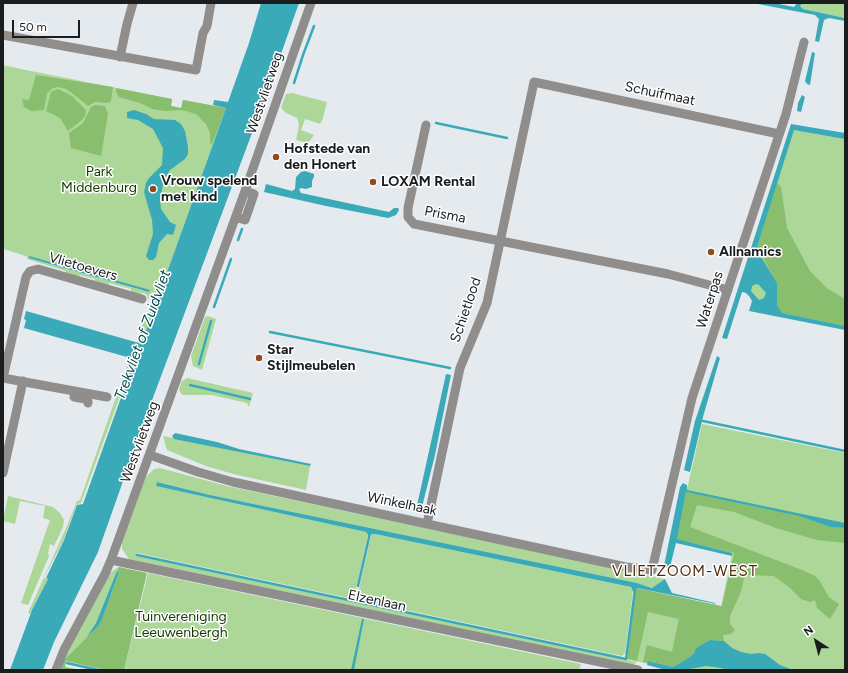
<!DOCTYPE html>
<style>
body{margin:0}
#map{position:relative;width:848px;height:673px;overflow:hidden;background:#e5eaef;font-family:Figtree,sans-serif}
canvas{display:block}
.frame{position:absolute;inset:0;border:4px solid #1a1c1e;pointer-events:none}
.north{position:absolute;left:796px;top:621px;width:40px;height:40px;-webkit-text-stroke:3px #fff;paint-order:stroke;rotate:324deg;font-size:11px;font-weight:700;line-height:16px;text-align:center;color:#1a1c1e}
.north::after{content:'';display:block;margin:auto;width:14px;height:18px;background:#1a1c1e;clip-path:polygon(50% 0,100% 100%,50% 72%,0 100%)}
.scale{position:absolute;left:12px;top:20px;width:68px;height:18px;box-sizing:border-box;border:2px solid #1a1c1e;border-top:0;padding-left:5px;font-size:12px;line-height:14px;white-space:nowrap;color:#1a1c1e;-webkit-text-stroke:3px #fff;paint-order:stroke}
</style>
<div id="map">
<canvas width="848" height="673"></canvas>
<div class="frame"></div>
<div class="north">N</div>
<div class="scale">50 m</div>
</div>
<script>
const c = document.querySelector('canvas').getContext('2d');
c.lineJoin = 'round';
function fillPath(path, color) { c.fillStyle = color; c.fill(path, 'evenodd'); }
const poly = rows => new Path2D(rows.map(r => 'M' + r).join(''));
function stroke(path, color, width, dash) { c.strokeStyle = color; c.lineWidth = width; c.lineCap = dash ? 'butt' : 'round'; c.setLineDash(dash || []); c.stroke(path); }
function drawText(font, color, halo, rows, align = 'center') {
  c.font = font + ' Figtree,sans-serif'; c.lineWidth = 3; c.setLineDash([]); c.textBaseline = 'middle'; c.strokeStyle = halo; c.fillStyle = color; for (const [text, x, y, turn = 0] of rows) {
    c.save(); c.translate(x, y); c.rotate((+turn || 0) * Math.PI / 180); c.textAlign = isNaN(turn) ? turn : align; if (halo) c.strokeText(text, 0, 0); c.fillText(text, 0, 0); c.restore();
  }
}
fillPath(poly([
 [802,3,845,3,845,18,803,9,800,6],
 [3,65,21,69,172,99,171,106,182,108,183,100,226,108,142,342,139,343,137,343,138,337,154,293,152,292,150,297,148,299,147,295,144,293,137,294,131,292,131,289,109,283,108,286,94,282,95,279,80,275,79,277,65,274,66,271,27,259,27,256,25,256,25,257,23,255,3,249],
 [29,258,149,291,149,292],
 [292,93,327,102,323,118,320,124,305,119,301,130,314,135,308,143,296,140,299,125,298,121,297,118,286,113,281,108,286,94],
 [792,125,845,136,845,328,756,310,745,276],
 [208,316,216,319,202,370,193,366,191,356,205,317],
 [129,360,132,363,81,503,77,504,64,539,44,578,48,579,30,614,28,613,67,526,77,501,80,500],
 [187,378,253,393,249,407,247,403,212,395,182,395,179,390,181,382],
 [702,424,845,453,845,523,837,522,845,524,845,670,675,670,627,659,636,588,721,606,732,555,670,541,687,489],
 [163,436,310,466,306,490,233,474,206,466,167,450],
 [160,468,227,486,665,579,653,588,637,583,210,495,158,482,157,486,366,532,368,535,356,589,359,589,371,535,375,534,631,587,633,591,625,653,622,656,137,553,136,556,637,662,633,665,129,559,122,549,122,542,146,477,154,469],
 [8,496,53,507,60,513,64,520,63,527,54,546,50,544,48,553,49,556,28,605,21,603,50,520,43,518,45,506,20,501,15,524,3,521],
 [119,567,96,623,86,638,64,660,110,573,115,569],
 [148,573,581,664,579,670,124,670]
]), '#acd798');
fillPath(poly([
 [36,75,113,87,111,101,109,103,95,102,88,106,72,93,66,89,58,87,53,88,47,93,44,110,31,111,24,107,22,99,29,100],
 [116,88,172,99,171,106,181,108,183,100,226,108,212,144,210,143,210,133,206,124,196,114,182,110,165,111,152,109,140,103,119,97,116,92],
 [58,89,72,96,86,110,85,116,82,120,68,131,60,118,46,111,51,92],
 [95,105,105,106,108,114,101,156,71,148,69,133,83,123,91,107],
 [777,183,781,187,787,228,810,271,828,289,845,299,845,326,782,313,777,305,777,283,757,247],
 [686,492,800,516,831,527,845,528,845,543,817,540,776,528,734,512,697,505,690,527,802,570,815,576,819,580,829,597,839,604,830,619,817,608,815,600,810,602,801,599,790,588,774,576,749,575,744,579,740,594,730,616,730,624,735,630,731,634,723,635,724,641,710,640,696,648,694,653,690,657,673,667,649,661,648,663,643,662,647,645,672,652,679,619,648,612,637,661,627,659,636,588,721,606,722,606,734,553,677,539],
 [119,567,147,573,124,670,105,670,66,661,65,667,81,670,61,670,64,660,91,633,103,617,119,572,117,571]
]), '#88be6d');
fillPath(poly([
 [261,3,299,3,270,85,145,419,98,552,54,642,43,670,10,670,32,610,48,579,46,578,64,540,77,505,83,504,134,361,127,357,24,328,26,320,24,319,26,311,139,343,142,342,226,108,213,105,214,100,228,102,249,43],
 [753,3,774,3,794,7,797,3,802,3,800,6,803,9,845,18,845,21,829,18,824,20,819,42,815,41,819,19,815,15],
 [812,52,815,53,810,85,807,84,805,81],
 [802,95,805,97,801,112,797,111,798,103],
 [134,110,146,114,154,119,175,120,181,124,185,131,188,147,188,154,185,159,170,170,164,180,160,199,161,209,170,222,176,225,173,235,167,234,159,243,156,257,153,260,149,260,146,256,153,234,152,220,144,192,146,183,149,178,162,165,163,148,153,129,138,120,127,118,127,112],
 [791,124,845,133,845,139,794,130,757,247,757,250,777,283,777,305,782,313,845,326,845,330,749,311,752,301,749,296,746,293,742,292,727,339,722,338],
 [756,284,759,285,766,293,764,298,759,300,751,291,752,286],
 [305,171,314,174,314,177,312,181,312,187,306,189,301,188,299,189,301,193,389,212,394,208,398,208,399,210,396,215,388,218,326,206,264,192,266,184,292,191,295,189,296,177,301,172],
 [29,256,125,283,150,290,149,292,29,258],
 [717,356,720,358,703,417,690,472,684,470,695,421],
 [446,374,451,375,435,455,421,511,416,510],
 [175,433,217,442,239,449,311,464,310,466,174,439,172,436],
 [157,482,210,495,637,583,652,588,665,579,672,593,715,603,716,604,637,588,634,593,631,587,375,534,368,535,366,532,156,486],
 [683,483,687,485,687,490,845,523,845,528,831,527,799,516,686,492,677,539,732,553,732,556,676,543,670,567,668,569,664,566,680,487],
 [117,571,119,572,103,617,98,626,86,638,96,623],
 [362,619,364,619,354,670,351,670],
 [710,640,724,641,732,648,741,652,751,654,759,653,765,654,780,665,793,670,728,670,721,668,706,666,685,670,666,670,647,665,648,661,673,667,690,657,694,653,696,648]
]), '#3aaab8');
stroke(poly([
 [294,83,303,55,314,26],
 [436,123,507,138],
 [238,240,242,229],
 [214,307,231,259],
 [270,332,450,368],
 [199,364,211,321],
 [190,385,250,399],
 [703,421,845,451],
 [137,555,626,659,635,590],
 [358,586,370,533],
 [67,663,98,670]
]), '#3aaab8', 2.5);
stroke(poly([
 [3,35,196,70,203,33,207,26,211,3],
 [120,57,127,24,133,3],
 [426,125,408,208,408,217,414,224,668,274,728,290],
 [236,217,245,220,254,194,245,191],
 [3,378,26,277,30,271,38,269,142,299],
 [3,378,107,397],
 [74,397,85,399,88,401,88,403],
 [150,455,198,472,233,482,626,567,652,570,692,398,786,114,804,42],
 [3,473,23,381],
 [427,524,460,368,487,303,534,82,779,134],
 [111,560,638,670],
 [56,670,64,650,105,574,111,560,245,191,311,3]
]), '#908e8c', 9);
for (const [x, y, r, color] of [
 [276,157,4,"#8f4b1e"],
 [373,182,4,"#8f4b1e"],
 [153,189,4,"#8f4b1e"],
 [711,252,4,"#8f4b1e"],
 [259,358,4,"#8f4b1e"]
]) { const dot = new Path2D(); dot.arc(x, y, r, 0, 2 * Math.PI); c.fillStyle = color; c.fill(dot); stroke(dot, '#fff', 1.5); }
drawText('14px', '#1a1c1e', '#fff', [
 ["Westvlietweg",265,93,-71],
 ["Schuifmaat",660,94,12],
 ["Prisma",445,215,11],
 ["Vlietoevers",83,267,16],
 ["Waterpas",710,300,-72],
 ["Schietlood",466,310,-71],
 ["Westvlietweg",140,442,-70],
 ["Winkelhaak",402,504,12],
 ["Elzenlaan",377,601,12]
]);
drawText('bold 14px', '#1a1c1e', '#fff', [
 ["Hofstede van",284,149],
 ["den Honert",284,165],
 ["Vrouw spelend",161,181],
 ["met kind",161,197],
 ["LOXAM Rental",381,182],
 ["Allnamics",719,252],
 ["Star",267,350],
 ["Stijlmeubelen",267,366]
], 'left');
drawText('14px', '#153800', '#fff', [
 ["Park",99,172],
 ["Middenburg",99,188],
 ["Tuinvereniging",181,617],
 ["Leeuwenbergh",181,633]
]);
drawText('italic 15px', '#074b52', '#fff', [
 ["Trekvliet of Zuidvliet",143,335,-70]
]);
c.letterSpacing = '1px';
drawText('15px', '#542706', '#fff', [
 ["VLIETZOOM-WEST",685,572]
]);
c.letterSpacing = '0px';
</script>
